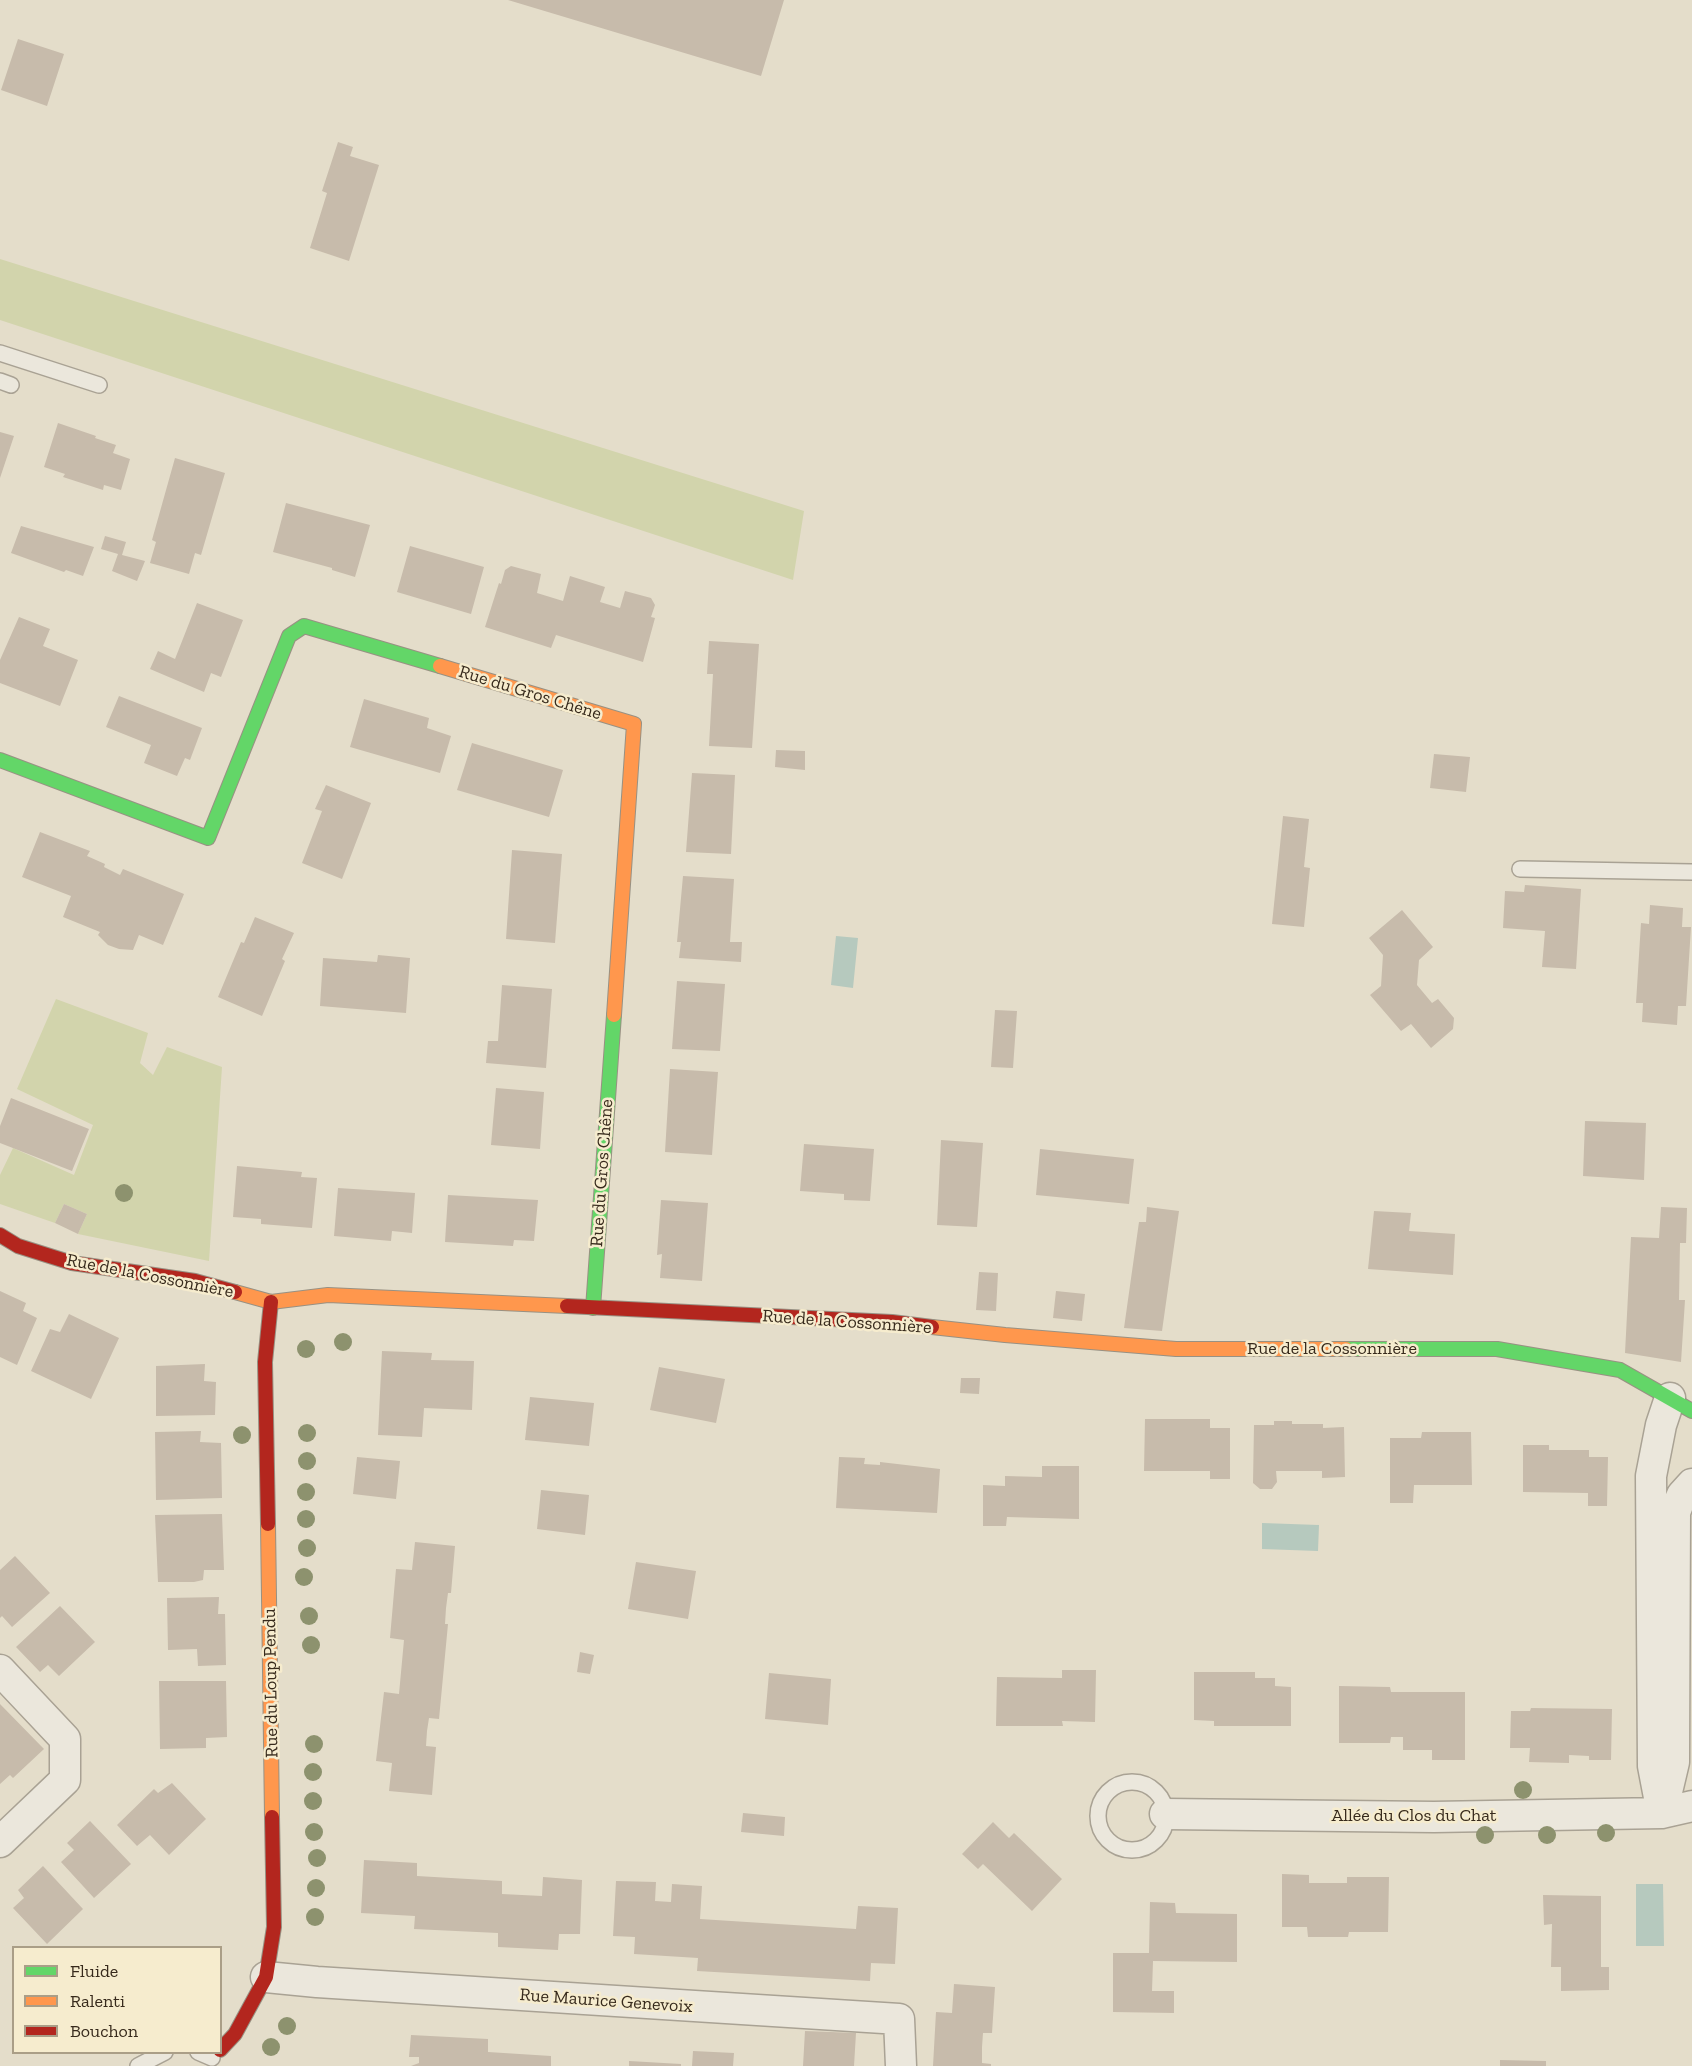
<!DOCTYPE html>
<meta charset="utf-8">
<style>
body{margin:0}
#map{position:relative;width:1692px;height:2066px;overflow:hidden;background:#e4ddca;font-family:"Zilla Slab",serif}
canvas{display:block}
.legend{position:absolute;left:12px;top:1946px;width:210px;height:108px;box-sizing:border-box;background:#f6ecce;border:2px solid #aa9e87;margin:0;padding:8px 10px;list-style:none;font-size:18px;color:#372a1c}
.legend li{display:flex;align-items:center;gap:12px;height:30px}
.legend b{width:30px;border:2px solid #aa9e87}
</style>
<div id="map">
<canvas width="1692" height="2066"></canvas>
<ul class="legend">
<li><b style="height:8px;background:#63d668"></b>Fluide</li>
<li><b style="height:8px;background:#ff974d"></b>Ralenti</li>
<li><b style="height:8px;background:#b3261e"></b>Bouchon</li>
</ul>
</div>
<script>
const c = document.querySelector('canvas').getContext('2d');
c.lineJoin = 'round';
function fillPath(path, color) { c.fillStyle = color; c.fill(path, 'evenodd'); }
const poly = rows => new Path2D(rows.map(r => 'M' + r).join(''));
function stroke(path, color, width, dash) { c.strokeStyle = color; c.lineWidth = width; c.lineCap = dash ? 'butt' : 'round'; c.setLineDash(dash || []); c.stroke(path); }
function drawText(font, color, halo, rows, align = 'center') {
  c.font = font + ' "Zilla Slab",serif'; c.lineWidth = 5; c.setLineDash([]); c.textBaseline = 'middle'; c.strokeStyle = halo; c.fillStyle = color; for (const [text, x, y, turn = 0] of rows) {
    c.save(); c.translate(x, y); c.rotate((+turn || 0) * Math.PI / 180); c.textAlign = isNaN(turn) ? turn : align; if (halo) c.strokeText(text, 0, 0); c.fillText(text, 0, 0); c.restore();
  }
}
fillPath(poly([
 [0,259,804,511,793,580,0,320],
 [56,999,148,1033,140,1063,153,1075,167,1047,222,1067,209,1261,78,1234,87,1214,64,1204,55,1223,0,1204,0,1175,13,1148,74,1175,93,1125,17,1089]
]), '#d2d4ac');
fillPath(poly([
 [836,936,858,938,853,988,831,985],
 [1262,1523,1319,1525,1318,1551,1262,1549],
 [1636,1884,1663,1884,1664,1946,1636,1946]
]), '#b6c9be');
fillPath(poly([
 [508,0,784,0,761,76],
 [18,39,64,54,47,106,1,90],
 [338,142,353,147,350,156,379,165,349,261,310,248,327,193,322,191],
 [58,423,96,436,95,438,116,445,113,453,130,459,121,490,104,485,103,490,63,477,65,474,44,467],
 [0,432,14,436,0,478],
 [175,458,225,473,201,555,195,553,189,574,150,563,156,542,152,540],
 [286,503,370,525,355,577,332,570,332,568,273,552],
 [21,526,94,547,83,576,66,570,64,572,11,553],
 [105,536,126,542,122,555,145,561,137,581,112,571,118,554,101,549],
 [410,546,484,567,471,614,397,592],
 [511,566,541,574,537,593,563,601,570,576,605,587,600,602,620,608,625,591,651,598,655,605,651,617,655,618,643,662,556,635,551,648,485,627,499,583,501,584,505,570],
 [197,603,243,620,221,677,211,673,204,692,150,669,158,651,175,659],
 [19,617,50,629,43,646,78,660,60,706,0,683,0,660],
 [709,641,759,644,752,748,709,746,713,674,707,674],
 [119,696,202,728,190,760,185,758,177,776,144,763,151,745,106,727],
 [364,699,429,718,427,728,451,736,440,773,350,747],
 [472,743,563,770,549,817,457,790],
 [776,750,805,751,805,770,775,767],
 [1434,754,1470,757,1466,792,1430,788],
 [692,773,735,775,731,854,686,852],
 [326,785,371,803,342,879,302,863,322,811,315,809],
 [1283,816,1309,819,1304,867,1310,868,1304,927,1272,924],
 [40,832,90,851,87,856,105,864,104,867,120,875,123,869,184,894,163,945,139,935,133,950,119,949,108,945,98,935,100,932,63,917,71,896,22,877],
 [512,850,562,854,555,943,506,939],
 [683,876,734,879,730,942,742,942,741,962,679,958,681,942,677,942],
 [1525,885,1581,889,1576,969,1542,967,1545,931,1503,928,1505,891,1524,892],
 [1650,905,1683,908,1682,927,1691,927,1686,1006,1678,1006,1677,1025,1642,1022,1643,1003,1636,1003,1641,923,1649,924],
 [1402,910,1433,947,1419,960,1417,985,1432,1003,1438,999,1454,1018,1453,1029,1431,1048,1411,1024,1401,1031,1370,995,1381,986,1383,955,1369,938],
 [255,917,294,933,282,959,285,961,262,1016,218,997,241,942,244,943],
 [378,955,410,958,406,1013,320,1006,323,958,377,962],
 [677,981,725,984,720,1051,672,1049],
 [502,985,552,989,546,1068,486,1063,488,1041,498,1041],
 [995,1010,1017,1011,1013,1068,991,1067],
 [670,1069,718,1072,712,1155,665,1152],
 [496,1088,544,1092,540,1149,491,1145],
 [11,1098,89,1129,72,1171,0,1143,0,1126],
 [1585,1121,1646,1123,1644,1180,1583,1176],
 [941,1140,983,1143,977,1227,937,1225],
 [804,1144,874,1149,870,1201,844,1200,844,1194,800,1191],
 [1040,1149,1134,1159,1129,1204,1036,1195],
 [237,1166,302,1172,301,1177,317,1178,312,1228,261,1224,261,1219,233,1217],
 [338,1188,415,1193,412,1233,392,1231,391,1241,334,1236],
 [448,1195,538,1200,534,1241,514,1240,513,1246,445,1242],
 [661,1200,708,1203,702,1281,660,1278,662,1254,657,1255],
 [64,1204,87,1214,78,1234,55,1223],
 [1147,1207,1179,1211,1162,1331,1124,1328,1139,1222,1146,1222],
 [1661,1207,1687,1208,1686,1243,1680,1243,1679,1300,1685,1300,1681,1362,1625,1353,1631,1237,1659,1238],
 [1374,1211,1411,1213,1409,1231,1455,1234,1453,1275,1368,1269],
 [979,1272,998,1273,996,1311,976,1310],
 [0,1291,26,1303,23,1311,37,1318,17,1365,0,1357],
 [1056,1291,1085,1294,1082,1321,1053,1318],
 [69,1314,119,1338,91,1399,31,1371,50,1329,60,1332],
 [382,1351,432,1353,431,1360,474,1361,472,1410,424,1408,422,1437,378,1435],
 [205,1364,204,1381,216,1382,215,1415,156,1416,156,1366],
 [659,1367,725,1379,716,1423,650,1410],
 [961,1378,980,1378,979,1394,960,1393],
 [530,1397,594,1403,589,1446,525,1440],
 [1145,1419,1210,1419,1210,1428,1230,1428,1230,1479,1210,1479,1210,1471,1144,1471],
 [1274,1421,1292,1421,1292,1424,1323,1424,1323,1428,1344,1427,1345,1477,1322,1478,1322,1471,1276,1471,1277,1482,1272,1489,1260,1489,1253,1483,1254,1425,1274,1425],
 [201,1431,200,1442,221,1443,222,1498,156,1500,155,1432],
 [1422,1432,1471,1432,1472,1485,1414,1485,1413,1503,1390,1503,1390,1438,1421,1438],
 [1523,1445,1549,1445,1549,1450,1589,1450,1589,1457,1608,1457,1607,1506,1588,1506,1588,1493,1523,1492],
 [357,1457,400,1461,396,1499,353,1494],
 [839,1457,865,1458,864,1464,880,1465,880,1462,940,1469,937,1513,836,1508],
 [1042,1466,1079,1466,1079,1519,1007,1517,1006,1526,983,1526,983,1485,1005,1486,1005,1476,1042,1477],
 [541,1490,589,1495,585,1535,537,1529],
 [222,1514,224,1570,204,1570,203,1580,194,1582,158,1582,155,1515],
 [415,1542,455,1546,451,1593,448,1593,446,1608,445,1624,448,1624,439,1719,429,1718,427,1731,426,1746,436,1747,432,1795,389,1791,392,1763,376,1761,384,1692,399,1694,404,1640,390,1638,396,1569,412,1570],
 [15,1556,50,1593,12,1627,2,1616,0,1618,0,1570],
 [636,1562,696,1571,688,1619,628,1609],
 [219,1597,218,1614,225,1614,226,1665,198,1666,197,1649,168,1650,167,1598],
 [60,1606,95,1642,59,1676,48,1665,40,1672,16,1647],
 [580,1652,594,1655,590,1674,577,1672],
 [1062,1670,1096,1670,1095,1722,1062,1721,1063,1726,996,1726,997,1677,1062,1678],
 [1194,1672,1255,1672,1255,1678,1275,1678,1275,1686,1291,1687,1291,1726,1214,1726,1214,1721,1194,1720],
 [769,1673,831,1679,828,1725,765,1719],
 [159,1681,226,1681,227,1737,206,1738,206,1748,160,1749],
 [1339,1686,1390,1687,1391,1692,1465,1692,1465,1760,1432,1760,1432,1750,1403,1750,1403,1737,1391,1737,1390,1743,1339,1743],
 [0,1704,44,1749,13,1778,10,1775,0,1784],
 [1531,1708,1612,1709,1611,1760,1589,1760,1589,1756,1569,1755,1569,1763,1529,1762,1530,1748,1510,1748,1511,1711,1530,1711],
 [172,1783,206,1819,169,1855,150,1835,137,1846,117,1825,154,1789,158,1793],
 [743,1813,785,1817,784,1836,741,1832],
 [90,1821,131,1864,94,1898,61,1862,74,1850,67,1843],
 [993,1822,1009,1838,1014,1833,1062,1879,1032,1911,983,1864,978,1869,962,1854],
 [364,1860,417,1863,417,1876,502,1881,502,1894,542,1896,543,1877,582,1880,580,1934,559,1934,558,1950,498,1947,498,1933,414,1929,415,1916,361,1913],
 [43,1866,83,1909,47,1944,13,1908,24,1898,18,1890],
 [1282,1874,1309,1875,1309,1883,1347,1883,1347,1877,1389,1877,1388,1932,1349,1932,1348,1937,1308,1937,1307,1927,1282,1927],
 [616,1881,656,1882,655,1901,671,1902,672,1884,702,1886,700,1919,856,1929,858,1906,898,1908,895,1964,871,1963,870,1981,697,1971,698,1958,634,1954,635,1937,613,1936],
 [1543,1895,1601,1896,1601,1967,1609,1967,1609,1990,1561,1991,1561,1967,1551,1967,1552,1924,1544,1925],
 [1150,1902,1175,1903,1176,1913,1237,1914,1237,1962,1153,1961,1152,1991,1174,1991,1174,2013,1113,2012,1113,1953,1149,1953],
 [954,1984,995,1987,992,2033,983,2033,982,2047,982,2063,991,2064,991,2066,933,2066,936,2012,952,2013],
 [805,2031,856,2033,854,2066,803,2066],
 [411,2035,488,2039,488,2052,551,2056,551,2066,411,2066,419,2063,419,2057,409,2057],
 [693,2051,734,2053,733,2066,692,2066],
 [1500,2060,1546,2061,1546,2066,1500,2066],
 [629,2061,681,2064,681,2066,629,2066]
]), '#c7bbab');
const lane = poly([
 [0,353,99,385],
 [0,381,11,385],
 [1520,869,1692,872],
 '1098 1816a34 34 0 1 1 68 0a34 34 0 1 1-68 0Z',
 [198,2052,212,2058],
 [138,2066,165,2052]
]);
const street = poly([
 [0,1670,65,1739,65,1780,0,1842],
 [1666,1796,1674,1762,1675,1512,1682,1495,1692,1484],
 [1662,1813,1653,1766,1651,1476,1661,1425,1670,1398],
 [1165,1814,1434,1817,1662,1813,1692,1806],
 [266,1977,317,1982,899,2019,901,2066]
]);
const fast = poly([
 [0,760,208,838,289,636,304,626,440,666],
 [593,1308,614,1015],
 [1346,1349,1497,1349,1620,1370,1692,1411]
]);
const slow = poly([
 [440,666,634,724,614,1015],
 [235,1292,271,1302,328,1295,567,1306],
 [932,1327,1005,1335,1176,1349,1346,1349],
 [268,1524,272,1817]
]);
const jam = poly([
 [0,1235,18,1246,72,1263,195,1281,235,1292],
 [567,1306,892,1322,932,1327],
 [268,1524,265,1362,271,1302],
 [220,2050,235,2034,266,1977,274,1927,272,1817]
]);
stroke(lane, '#a9a294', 18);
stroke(street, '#a9a294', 33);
stroke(fast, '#989183', 16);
stroke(slow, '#989183', 16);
stroke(jam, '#989183', 16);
stroke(lane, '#ebe7dc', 15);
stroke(street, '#ebe7dc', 30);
stroke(fast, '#63d668', 14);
stroke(slow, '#ff974d', 14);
stroke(jam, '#b3261e', 14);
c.fillStyle = '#8d926e';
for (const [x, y] of [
 [124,1193],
 [343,1342],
 [306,1349],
 [307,1433],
 [242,1435],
 [307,1461],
 [306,1492],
 [306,1519],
 [307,1548],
 [304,1577],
 [309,1616],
 [311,1645],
 [314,1744],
 [313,1772],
 [1523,1790],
 [313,1801],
 [314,1832],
 [1606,1833],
 [1485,1835],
 [1547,1835],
 [317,1858],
 [316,1888],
 [315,1917],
 [287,2026],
 [271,2047]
]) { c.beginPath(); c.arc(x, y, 9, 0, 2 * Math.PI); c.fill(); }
drawText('18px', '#372a1c', '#f6ecce', [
 ["Rue du Gros Chêne",530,693,17],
 ["Rue du Gros Chêne",602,1173,-86],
 ["Rue de la Cossonnière",150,1276,11],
 ["Rue de la Cossonnière",847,1322,4],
 ["Rue de la Cossonnière",1332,1349],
 ["Rue du Loup Pendu",271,1683,-91],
 ["Allée du Clos du Chat",1414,1816],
 ["Rue Maurice Genevoix",606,2001,4]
]);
</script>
